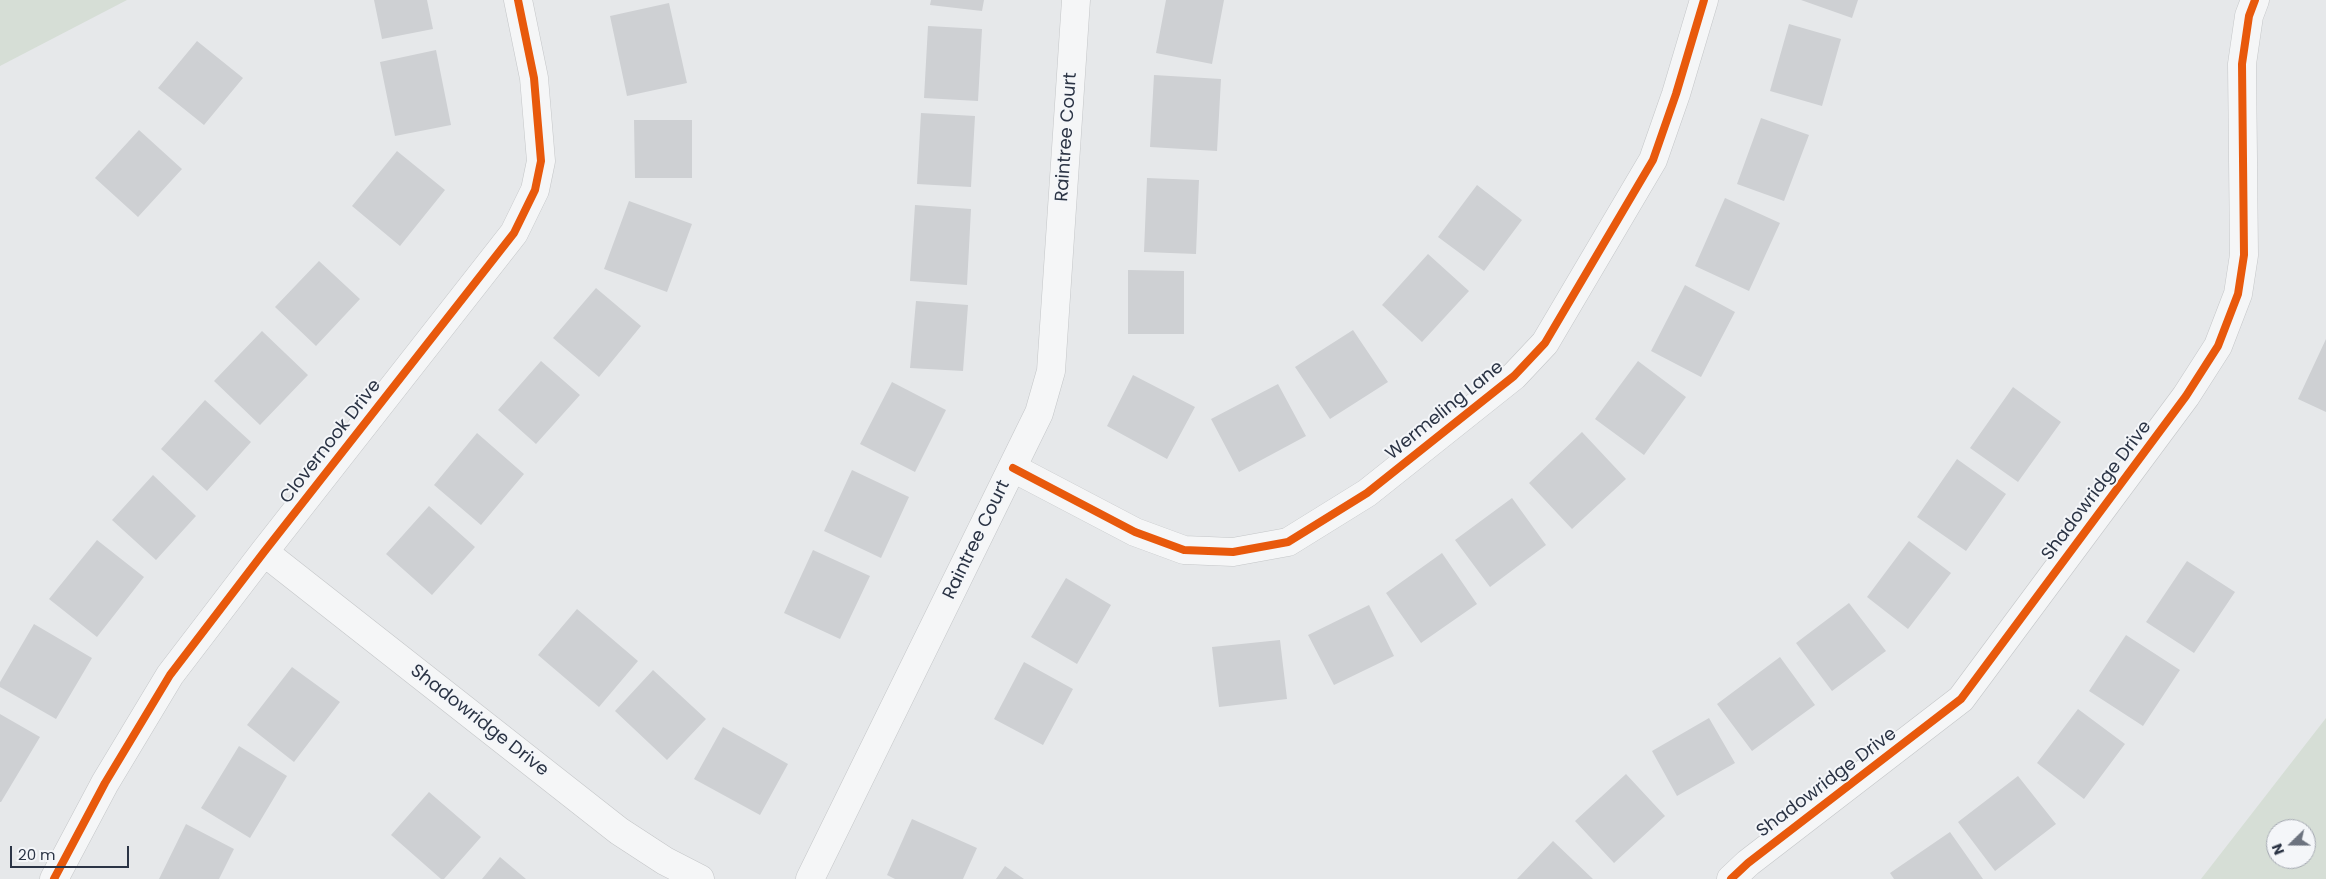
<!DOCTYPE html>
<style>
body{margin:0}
#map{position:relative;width:2326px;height:879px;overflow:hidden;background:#e6e8ea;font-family:Poppins,sans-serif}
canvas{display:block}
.north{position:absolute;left:2266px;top:819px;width:50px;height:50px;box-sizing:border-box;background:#f4f6f9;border:1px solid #a4a8b1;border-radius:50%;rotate:248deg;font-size:14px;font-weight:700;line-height:20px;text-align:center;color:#2b3445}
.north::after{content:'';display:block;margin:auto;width:18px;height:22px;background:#6c737f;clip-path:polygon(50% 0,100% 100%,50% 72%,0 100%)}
.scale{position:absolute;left:10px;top:846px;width:119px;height:22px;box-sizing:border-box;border:2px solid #2b3445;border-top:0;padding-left:6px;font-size:15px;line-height:18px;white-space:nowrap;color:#2b3445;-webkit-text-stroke:4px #f4f6f9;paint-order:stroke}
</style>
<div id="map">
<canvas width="2326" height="879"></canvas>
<div class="north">N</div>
<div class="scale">20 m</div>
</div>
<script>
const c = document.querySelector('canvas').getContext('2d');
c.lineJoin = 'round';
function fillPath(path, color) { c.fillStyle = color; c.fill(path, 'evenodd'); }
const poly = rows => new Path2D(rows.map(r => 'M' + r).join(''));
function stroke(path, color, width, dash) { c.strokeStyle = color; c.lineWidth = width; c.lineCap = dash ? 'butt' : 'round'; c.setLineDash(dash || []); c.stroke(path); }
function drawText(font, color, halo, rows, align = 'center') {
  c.font = font + ' Poppins,sans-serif'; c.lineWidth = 4; c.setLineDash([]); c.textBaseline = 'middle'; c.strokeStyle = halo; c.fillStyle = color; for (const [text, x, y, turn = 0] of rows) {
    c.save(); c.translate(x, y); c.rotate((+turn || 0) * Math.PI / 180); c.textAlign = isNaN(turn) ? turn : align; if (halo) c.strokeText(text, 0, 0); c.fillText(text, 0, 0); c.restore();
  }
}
fillPath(poly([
 [0,0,127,0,0,66],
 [2326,718,2326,879,2201,879],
 [2276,829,2306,829,2306,859,2276,859]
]), '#d6ded6');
fillPath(poly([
 [374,0,427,0,433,29,382,39],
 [931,0,984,0,982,11,930,5],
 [1166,0,1224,0,1212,64,1156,53],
 [1801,0,1858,0,1852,18],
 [669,3,687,83,627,96,610,16],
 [1789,24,1841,39,1822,106,1770,91],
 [928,26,982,29,978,101,924,98],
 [197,41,243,78,204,125,158,88],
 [436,50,451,125,395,136,380,62],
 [1154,75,1221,79,1217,151,1150,147],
 [921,113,975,116,971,187,917,184],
 [1761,118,1809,135,1784,201,1737,184],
 [634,120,692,120,692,178,635,178],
 [139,130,182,169,138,217,95,178],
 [397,151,445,190,400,246,352,206],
 [1147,178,1199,180,1196,254,1144,252],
 [1477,185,1522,220,1484,271,1438,237],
 [1725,198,1780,223,1749,291,1695,266],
 [629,201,692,224,667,292,604,269],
 [915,205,971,209,967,285,910,281],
 [1428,254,1469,291,1422,342,1382,305],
 [319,261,360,299,316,346,275,307],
 [1128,270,1184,271,1184,334,1128,334],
 [1685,285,1735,312,1701,377,1651,351],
 [596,288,641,326,599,377,553,338],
 [916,301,968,305,963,371,910,368],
 [1353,330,1388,382,1330,419,1295,367],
 [262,331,308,375,260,425,214,381],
 [2326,339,2326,412,2298,399],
 [541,361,580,395,536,444,498,410],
 [1638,361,1686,397,1644,455,1595,419],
 [1133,375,1195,407,1167,459,1107,426],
 [892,382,946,410,915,472,860,444],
 [1278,384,1306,436,1239,472,1211,419],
 [2013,387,2061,422,2018,482,1970,448],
 [205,400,251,442,207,491,161,449],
 [1582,432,1626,479,1572,529,1529,483],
 [477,433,524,474,481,525,434,485],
 [1957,459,2006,494,1966,551,1917,517],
 [852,470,909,497,881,558,824,531],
 [153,475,196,516,156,560,112,520],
 [1512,498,1546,545,1490,587,1455,540],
 [429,506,475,547,432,595,386,554],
 [97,540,144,577,97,637,49,599],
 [1909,541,1951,573,1908,629,1867,597],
 [813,550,870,576,840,639,784,613],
 [1442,553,1477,604,1421,643,1386,593],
 [2187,561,2235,592,2194,653,2146,622],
 [1066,578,1111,605,1077,664,1031,637],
 [1849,603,1886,651,1832,691,1796,643],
 [1369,605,1394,656,1334,685,1308,635],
 [577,609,638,661,599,707,538,655],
 [34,624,92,658,56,719,0,687,0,682],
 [2126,635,2180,670,2143,726,2089,691],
 [1280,640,1287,699,1219,707,1212,647],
 [1780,657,1815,705,1752,751,1717,704],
 [1024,662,1073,689,1043,745,994,719],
 [292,667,340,702,294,762,247,725],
 [653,670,706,719,667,760,615,711],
 [2078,709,2125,744,2084,799,2037,763],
 [0,714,40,737,1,802,0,802],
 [1709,718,1735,763,1677,796,1652,751],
 [723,727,788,764,760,815,694,779],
 [239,746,287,776,250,838,201,808],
 [1626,774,1665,816,1614,863,1575,821],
 [2018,776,2056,824,1995,871,1958,822],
 [429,792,481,837,444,879,441,879,391,835],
 [912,819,977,848,963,879,895,879,887,875],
 [186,824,234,849,219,879,159,879],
 [1950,832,1983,879,1894,879,1890,873],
 [1553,841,1593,879,1517,879],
 [500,857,526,879,482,879],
 [1005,866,1024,879,996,879]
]), '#ced0d3');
const minor = poly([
 [1013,468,1135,532,1184,550,1233,552,1288,542,1367,493,1514,376,1545,343,1653,160,1676,94,1704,0],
 [264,552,619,831,665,861,700,879],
 [54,879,105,783,170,675,264,552,514,233,535,190,541,161,534,78,518,0],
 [810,879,1039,413,1051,371,1076,0],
 [1731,879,1748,863,1961,699,2186,396,2218,346,2238,294,2244,255,2242,64,2249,16,2255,0]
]);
stroke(minor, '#c4c6c8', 29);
stroke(minor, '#f5f6f7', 28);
stroke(poly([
 [1013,468,1135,532,1184,550,1233,552,1288,542,1367,493,1514,376,1545,343,1653,160,1676,94,1704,0],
 [54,879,105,783,170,675,264,552,514,233,535,190,541,161,534,78,518,0],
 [1731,879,1748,863,1961,699,2186,396,2218,346,2238,294,2244,255,2242,64,2249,16,2255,0]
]), '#e8590c', 8);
drawText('18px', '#2b3445', '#f4f6f9', [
 ["Raintree Court",1067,137,-86],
 ["Wermeling Lane",1445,411,-39],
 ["Clovernook Drive",331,442,-52],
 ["Shadowridge Drive",2097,491,-53],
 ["Raintree Court",977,540,-64],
 ["Shadowridge Drive",479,721,38],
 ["Shadowridge Drive",1827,783,-37]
]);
</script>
